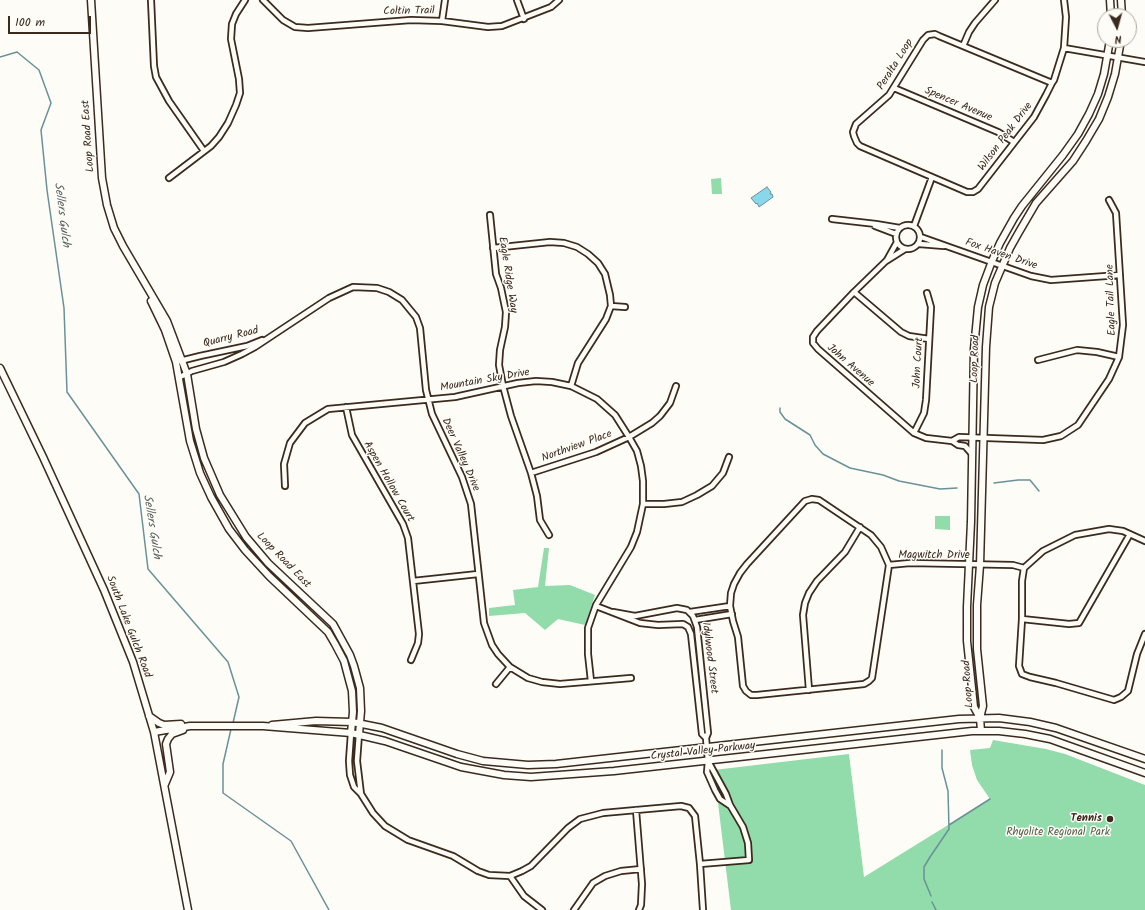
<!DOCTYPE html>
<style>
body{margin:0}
#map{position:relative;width:1145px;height:910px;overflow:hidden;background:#fdfcf7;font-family:Kalam,sans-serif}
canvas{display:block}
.north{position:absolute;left:1097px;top:8px;width:40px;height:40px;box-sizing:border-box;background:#fdfcf7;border:1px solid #afa8a0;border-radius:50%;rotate:174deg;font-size:11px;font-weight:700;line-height:16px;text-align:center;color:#3b2a1e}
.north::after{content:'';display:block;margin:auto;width:14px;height:18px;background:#3b2a1e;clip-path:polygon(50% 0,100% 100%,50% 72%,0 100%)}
.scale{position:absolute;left:8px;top:16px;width:83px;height:18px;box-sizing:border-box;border:2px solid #3b2a1e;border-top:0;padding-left:5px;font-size:12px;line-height:14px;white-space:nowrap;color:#3b2a1e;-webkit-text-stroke:3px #fdfcf7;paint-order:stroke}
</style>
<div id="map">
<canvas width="1145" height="910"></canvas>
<div class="north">N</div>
<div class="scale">100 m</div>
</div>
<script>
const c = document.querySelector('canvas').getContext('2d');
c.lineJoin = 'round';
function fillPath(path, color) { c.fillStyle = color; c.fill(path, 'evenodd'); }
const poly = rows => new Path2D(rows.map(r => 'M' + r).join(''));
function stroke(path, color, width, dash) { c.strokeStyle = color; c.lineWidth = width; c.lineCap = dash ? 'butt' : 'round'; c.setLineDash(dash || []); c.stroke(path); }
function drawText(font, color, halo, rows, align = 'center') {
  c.font = font + ' Kalam,sans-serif'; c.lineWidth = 3; c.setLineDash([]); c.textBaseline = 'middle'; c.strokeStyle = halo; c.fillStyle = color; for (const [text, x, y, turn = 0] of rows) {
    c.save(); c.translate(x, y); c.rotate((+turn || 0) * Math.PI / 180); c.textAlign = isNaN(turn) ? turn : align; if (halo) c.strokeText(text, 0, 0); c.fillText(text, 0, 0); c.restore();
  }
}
fillPath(poly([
 [721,178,722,194,712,194,711,179],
 [935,516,950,516,950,530,935,529],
 [544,548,549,548,545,586,570,585,595,595,585,625,558,619,545,630,525,613,489,616,489,608,515,605,513,590,538,587],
 [993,740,1046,749,1065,754,1145,785,1145,910,731,910,714,770,849,754,864,877,990,799,977,780,972,765,970,750,990,748]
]), '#92dbab');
const water = poly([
 [767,187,771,192,770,194,772,194,773,197,759,207,757,203,756,204,751,198,767,187]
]);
fillPath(water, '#8ad6ea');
stroke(water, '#6a9198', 1);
stroke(poly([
 [0,57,17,52,39,70,51,103,41,130,47,190,64,308,67,392,139,494,148,569,228,662,239,697,233,723],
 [780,408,780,412,785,419,810,435,815,445,823,454,850,468,883,475,899,481,940,489,957,488],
 [994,483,1018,480,1030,480,1039,491],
 [231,729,223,764,223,793,291,841,329,910],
 [949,825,990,799],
 [931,896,924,879,924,867,930,857,949,829,948,791,942,768,942,750],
 [932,902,936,910]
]), '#6a9198', 1.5);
const street = poly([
 [151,0,154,66,156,77,169,101,204,151],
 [263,0,283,20,295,27,308,28,411,20,442,21,488,27,502,26,551,7,559,0],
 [517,0,524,19],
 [442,21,445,0],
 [963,46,969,32,975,23,995,0],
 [1064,48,1145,62],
 [1052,83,939,36,935,34,928,35,923,40,889,95,856,124,853,132,854,136,857,143,860,146,932,177,967,192,973,192,978,189,1034,117,1046,95,1052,83,1054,80,1064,48,1066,17,1064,0],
 [894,88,998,132,1014,142],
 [169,178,211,146,219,137,228,123,236,105,240,93,239,79,231,39,232,24,236,14,245,0],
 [490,215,496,274,501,288,506,312,505,327,500,350,499,365,503,386,511,416,531,473,537,496,540,520,549,535],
 [832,219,876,224,900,228],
 '896 237a12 12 0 1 1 24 0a12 12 0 1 1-24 0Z',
 [875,226,896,234],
 [914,226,932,177],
 [921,237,1031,276,1051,280,1120,275],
 [919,244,944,246],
 [493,248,550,242,564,243,577,247,588,254,598,263,605,274,610,295,611,306,606,319,578,363,571,386],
 [905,249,886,261,854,292,817,331,813,337,813,343,818,349,914,433,926,438,952,441],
 [887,260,897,242],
 [854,292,901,332,909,336,929,339],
 [611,306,625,307],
 [1038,360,1077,350,1097,352,1119,357],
 [180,361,200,356,247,346,262,340],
 [180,377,192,371,224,362,242,354,255,347,329,298,353,287,377,288,389,292,402,300,416,317,420,328,426,390,432,414,462,477,471,504,484,623,492,645,498,654,510,667,528,678,542,682,560,684,631,678],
 [346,407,352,435,403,524,408,538,419,634,418,643,411,660],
 [914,433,924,413,926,400,931,307,927,293],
 [972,454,965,446,958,445,952,441,959,437,1043,440,1061,436,1078,425,1109,379,1119,357,1123,325,1116,213,1109,200],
 [531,473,596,452,629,437,652,423,660,416,670,403,676,386],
 [285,486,284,464,290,443,305,423,328,409,455,397,518,383,536,381,552,382,571,386,597,399,615,415,629,437,637,451,641,466,643,481,643,504,637,532,631,547,596,605,588,628,588,654,591,681],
 [812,499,819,500,871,535,881,547,889,565,872,678,869,681,864,684,757,695,751,695,746,691,743,686,738,637,733,621,730,606,731,593,734,584,740,573,747,564,805,501,812,499],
 [643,504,664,504,682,502,697,495,712,486,723,473,729,457],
 [1145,541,1123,531,1109,529,1075,535,1043,551,1024,568,1022,581,1022,619,1019,666,1022,674,1030,677,1056,683,1114,700,1121,697,1128,691,1137,654,1145,634],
 [889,565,910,563,1013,565,1024,568],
 [413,581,478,574],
 [596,606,640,623,658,625,683,624,688,627,691,634,702,734,706,738],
 [613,612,635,616,677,608,687,610,693,616,697,627,708,733,706,738,708,761,707,772,715,790,720,799,729,805],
 [690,612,730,606],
 [1022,619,1069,624,1079,623,1130,534],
 [695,620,732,614],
 [496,684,510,667],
 [809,690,803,615,805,603,809,593,817,581,845,552,860,527],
 [351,733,349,761,350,775,354,787,361,794,373,813,385,826,408,840,453,856,478,871,489,875,510,876,524,896,542,910],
 [359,734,357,761,361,794],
 [636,810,642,884,641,905,639,910],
 [700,864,703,910],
 [510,876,522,871,531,866,568,828,580,819,603,813,681,806,689,808,695,816,700,864,749,860,748,843,743,827,730,805,726,794,708,761],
 [574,910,593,883,605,876,621,871,641,869]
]);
const secondary = poly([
 [91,0,102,178,107,205,114,228,123,246,167,321,187,374,196,429,204,458,220,495,246,537,268,563,333,624,350,655,354,666,360,688,361,711,359,734],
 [1110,0,1111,16],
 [1121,0,1122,16],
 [151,301,165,330,176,362,190,441,200,473,211,497,229,529,245,550,269,576,328,632,335,644,344,661,352,691,353,712,351,733],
 [0,368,43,457,104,590,133,662,154,732,188,910],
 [149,716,159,723,164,725,181,724],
 [980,718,974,707,967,641,967,607,971,522,974,349,978,307,983,285,992,261,1000,243,1014,218,1022,206,1063,155,1078,134,1089,114,1098,94,1104,74,1110,40],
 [272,725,316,721,352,722,382,728,457,754,483,761,528,765,556,764,959,719,999,718,1030,722,1056,728,1145,759],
 [981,731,980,718,983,706,977,649,977,605,980,565,986,347,989,307,995,283,1010,248,1019,232,1036,203,1073,161,1086,141,1099,119,1108,97,1115,74,1121,40],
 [154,732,190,726,263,726,351,733,385,741,461,767,504,775,531,777,614,771,972,731,999,731,1025,734,1050,739,1145,773],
 [165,784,170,772,166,744,168,739,172,734,183,730]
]);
stroke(street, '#3b2a1e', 8);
stroke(secondary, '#3b2a1e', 9);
stroke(street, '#fdfcf7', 4.5);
stroke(secondary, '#fdfcf7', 6);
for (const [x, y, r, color] of [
 [1110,819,4,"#3b2a1e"]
]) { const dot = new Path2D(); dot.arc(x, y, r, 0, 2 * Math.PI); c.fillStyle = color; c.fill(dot); stroke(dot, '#fdfcf7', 1.5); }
drawText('11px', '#3b2a1e', '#fdfcf7', [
 ["Coltin Trail",409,12,-1],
 ["Peralta Loop",896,65,-58],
 ["Spencer Avenue",958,105,23],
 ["Loop Road East",89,136,-94],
 ["Wilson Peak Drive",1006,137,-53],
 ["Fox Haven Drive",1001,255,19],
 ["Eagle Ridge Way",507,275,81],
 ["Eagle Tail Lane",1112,300,-92],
 ["Quarry Road",231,338,-14],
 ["Loop Road",976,359,-88],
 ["John Court",919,363,-87],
 ["John Avenue",850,366,41],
 ["Mountain Sky Drive",485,381,-10],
 ["Northview Place",577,447,-20],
 ["Deer Valley Drive",460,455,66],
 ["Aspen Hollow Court",388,482,60],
 ["Magwitch Drive",934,556],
 ["Loop Road East",283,561,46],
 ["South Lake Gulch Road",128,627,69],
 ["Idylwood Street",709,658,83],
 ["Loop Road",969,684,-94],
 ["Crystal Valley Parkway",703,752,-6]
]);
drawText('bold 11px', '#3b2a1e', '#fdfcf7', [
 ["Tennis",1102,819]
], 'right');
drawText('11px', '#555f48', '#fdfcf7', [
 ["Rhyolite Regional Park",1058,833]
]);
drawText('italic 12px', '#535e5b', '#fdfcf7', [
 ["Sellers Gulch",61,215,83],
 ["Sellers Gulch",151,527,81]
]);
</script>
